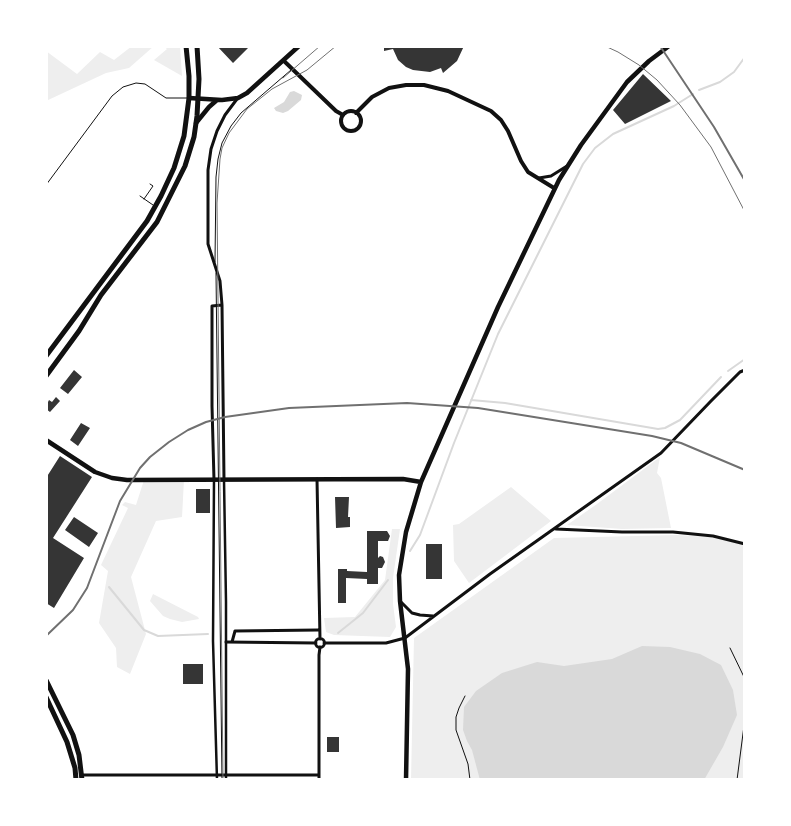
<!DOCTYPE html>
<style>
body{margin:0}
#map{position:relative;width:791px;height:826px;overflow:hidden;background:#fff;font-family:"Open Sans",sans-serif}
canvas{display:block}
.frame{position:absolute;inset:0;border:48px solid #fff;pointer-events:none}
</style>
<div id="map">
<canvas width="791" height="826"></canvas>
<div class="frame"></div>
</div>
<script>
const c = document.querySelector('canvas').getContext('2d');
c.lineJoin = 'round';
function fillPath(path, color) { c.fillStyle = color; c.fill(path, 'evenodd'); }
const poly = rows => new Path2D(rows.map(r => 'M' + r).join(''));
function stroke(path, color, width, dash) { c.strokeStyle = color; c.lineWidth = width; c.lineCap = dash ? 'butt' : 'round'; c.setLineDash(dash || []); c.stroke(path); }
fillPath(poly([
 [132,46,154,46,129,68,106,73,46,101,46,51,77,74,100,52,114,60],
 [163,46,180,46,182,76,154,60,167,49],
 [660,457,657,473,661,478,671,528,622,529,567,525,597,504],
 [144,480,184,480,182,517,156,521,131,577,146,634,130,674,117,667,116,648,99,623,108,571,101,565,128,508,122,505,125,502,136,505],
 [511,487,551,521,469,583,454,561,453,525,459,524],
 [392,529,400,529,393,578,393,604,396,627,390,637,334,635,326,632,324,618,355,617,385,580],
 [677,535,711,537,745,545,745,780,411,780,414,638,554,538],
 [153,594,198,617,199,619,182,622,170,619,163,616,150,601]
]), '#eee');
fillPath(poly([
 [294,91,302,95,301,100,288,111,283,113,276,111,274,108,284,102,290,92],
 [642,646,670,647,700,654,721,665,733,690,737,715,723,747,704,780,480,780,472,750,467,741,463,730,464,707,476,691,502,673,537,662,564,666,612,659]
]), '#d9d9d9');
stroke(poly([
 [699,90,720,82,734,72,745,57],
 [728,371,745,359],
 [471,400,505,403,658,429,665,428,680,420,721,377],
 [410,551,420,535,454,443,498,334,583,164,595,148,613,134,674,106,693,94],
 [109,587,144,630,158,636,208,634],
 [338,633,363,613,388,580]
]), '#d9d9d9', 2);
fillPath(poly([
 [217,46,246,46,248,48,233,63],
 [384,46,464,46,457,61,443,73,441,68,430,72,413,70,406,67,398,60,393,49,384,51],
 [643,74,671,101,625,124,613,110],
 [74,370,82,377,68,394,60,388],
 [56,397,60,401,50,412,46,409,46,406,49,400,52,402],
 [81,423,90,428,78,446,70,440],
 [60,456,92,477,53,538,84,558,54,608,46,603,46,478],
 [196,489,210,489,210,513,196,513],
 [335,497,349,497,348,517,350,517,350,527,336,528],
 [74,517,98,533,89,547,65,530],
 [367,531,387,531,390,536,388,541,378,541,378,558,380,556,383,557,385,562,382,568,378,568,378,584,367,584,367,579,346,578,346,603,338,603,338,569,347,569,347,571,367,572],
 [426,544,442,544,442,579,426,579],
 [183,664,203,664,203,684,183,684],
 [327,737,339,737,339,752,327,752]
]), '#353535');
stroke(poly([
 [730,648,745,679],
 [465,696,459,708,456,717,456,730,468,764,470,780],
 [737,780,745,718]
]), '#111', 1);
stroke(poly([
 [46,185,112,96,123,87,136,83,145,84,166,98,188,98],
 [140,196,153,205],
 [144,199,153,186,150,184],
 [215,262,216,177,218,159,222,143,231,126,241,113,291,70],
 [216,273,222,780]
]), '#111', 1);
stroke(poly([
 [214,480,213,641,217,780],
 [224,480,226,602,226,780]
]), '#111', 2.5);
stroke(poly([
 [539,178,551,176,567,166],
 [317,479,320,639],
 [214,480,212,406,212,306,222,305],
 [224,480,222,305,220,281,208,244,208,170,211,149,217,131,225,115,237,99],
 [556,529,622,532,673,532,713,536,745,544],
 [400,601,412,613,420,615,433,616],
 '315.5 643a4.5 4.5 0 1 1 9 0a4.5 4.5 0 1 1-9 0Z',
 [226,642,316,643],
 [232,642,235,631,318,630],
 [324,643,386,643,405,638,490,574,661,453,711,401,740,372,745,370],
 [82,775,319,775],
 [319,780,319,655,320,647]
]), '#111', 3);
stroke(poly([
 [284,61,336,111,343,115],
 '341 121a10 10 0 1 1 20 0a10 10 0 1 1-20 0Z',
 [356,113,372,97,389,88,406,85,424,85,448,91,491,111,501,120,508,131,521,161,528,172,554,188]
]), '#111', 4);
stroke(poly([
 [189,98,222,100,238,98,247,93,299,46],
 [196,123,209,107,217,100],
 [46,440,95,472,112,478,127,480,403,479,421,482],
 [406,780,408,669,400,601,399,575,406,532,421,482,498,307,559,180,581,145,627,82,649,61,669,46]
]), '#111', 4.5);
stroke(poly([
 [46,356,147,221,161,196,174,168,184,136,189,98,189,76,186,46],
 [46,376,79,331,101,295,157,222,185,166,194,137,197,116,199,79,197,46],
 [46,680,73,735,79,755,82,780],
 [46,697,67,742,75,768,76,780]
]), '#111', 5);
stroke(poly([
 [605,46,618,52,639,65,657,80,680,105,711,147,745,212],
 [621,46,636,46],
 [283,78,320,46],
 [223,780,217,203,220,159,222,148,229,133,247,109,272,89,307,70,336,46]
]), '#707070', 1);
stroke(poly([
 [660,46,714,127,745,181],
 [46,636,73,610,87,588,120,501,140,468,150,457,169,442,188,430,206,422,225,417,289,408,407,403,478,408,652,436,681,443,745,470]
]), '#707070', 2);
</script>
